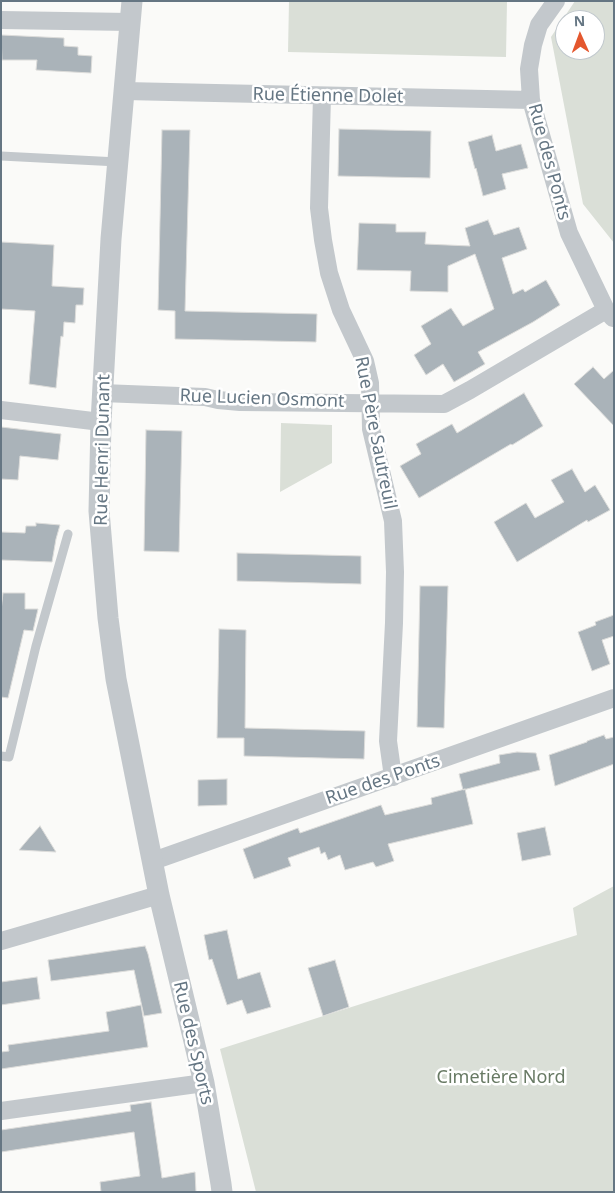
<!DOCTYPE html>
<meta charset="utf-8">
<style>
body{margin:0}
#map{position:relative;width:615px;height:1193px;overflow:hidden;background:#fafaf8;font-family:"Noto Sans",sans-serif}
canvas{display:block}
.frame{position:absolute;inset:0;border:2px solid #657683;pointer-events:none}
.north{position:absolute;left:555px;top:10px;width:50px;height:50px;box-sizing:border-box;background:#fff;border:1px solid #c1c8cd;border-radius:50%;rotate:358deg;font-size:14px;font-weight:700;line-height:20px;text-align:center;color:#657683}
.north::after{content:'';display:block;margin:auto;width:18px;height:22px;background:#e4572e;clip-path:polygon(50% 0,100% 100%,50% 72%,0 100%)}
</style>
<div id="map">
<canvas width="615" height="1193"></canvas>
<div class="frame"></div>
<div class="north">N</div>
</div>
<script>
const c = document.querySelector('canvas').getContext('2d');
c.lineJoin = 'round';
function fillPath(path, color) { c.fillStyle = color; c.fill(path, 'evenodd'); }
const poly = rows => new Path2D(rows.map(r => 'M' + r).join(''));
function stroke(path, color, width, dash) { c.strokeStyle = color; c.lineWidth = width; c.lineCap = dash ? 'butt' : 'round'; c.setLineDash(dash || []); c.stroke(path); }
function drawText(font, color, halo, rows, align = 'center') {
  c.font = font + ' "Noto Sans",sans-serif'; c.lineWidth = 5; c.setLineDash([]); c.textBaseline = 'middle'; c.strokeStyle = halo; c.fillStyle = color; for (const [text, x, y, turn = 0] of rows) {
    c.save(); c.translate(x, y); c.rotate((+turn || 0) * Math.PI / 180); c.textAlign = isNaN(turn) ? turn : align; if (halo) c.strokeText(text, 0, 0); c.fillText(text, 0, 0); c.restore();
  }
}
fillPath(poly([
 [289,1,507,1,506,57,288,52],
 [575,1,614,1,614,243,583,204,551,37],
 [565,20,595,20,595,50,565,50],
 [281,423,332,425,332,463,280,492],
 [614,886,614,1192,256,1192,220,1049,577,935,573,908]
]), '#dadfd7');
const building = poly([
 [1,35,64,38,64,46,78,47,78,55,92,56,91,73,36,70,37,60,2,60,1,35],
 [339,129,431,131,430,178,338,176,339,129],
 [162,130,190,130,185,311,317,314,316,342,175,339,175,311,158,310,162,130],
 [492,135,496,151,521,144,528,168,502,174,506,189,483,196,476,168,475,169,468,142,492,135],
 [488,220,494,235,519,227,527,249,502,258,513,294,523,289,525,292,546,280,560,305,533,322,478,352,485,364,454,382,443,364,426,375,414,355,431,344,421,326,451,308,463,326,494,309,475,254,448,266,448,292,410,291,411,271,357,270,359,223,396,224,396,232,426,232,425,244,470,246,465,228,488,220],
 [1,242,54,245,52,286,84,288,83,305,76,305,75,323,64,322,63,337,61,336,56,388,29,384,35,311,1,309,1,242],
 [593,367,604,379,614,370,614,426,574,384,593,367],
 [524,393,543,426,512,445,511,444,419,498,400,466,421,454,416,444,452,424,457,433,524,393],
 [1,427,61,434,58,460,20,456,18,480,1,479,1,427],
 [146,430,182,431,179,552,144,551,146,430],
 [572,469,585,492,595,485,610,510,588,522,587,520,517,562,494,522,526,503,535,518,564,502,551,480,572,469],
 [36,523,60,525,56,539,52,562,1,560,1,532,25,533,26,526,36,526,36,523],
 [237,553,361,556,361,584,237,581,237,553],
 [420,586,448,586,444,728,417,727,420,586],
 [3,593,25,593,25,609,38,609,33,631,24,630,8,698,1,697,1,611,3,593],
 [614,615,614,636,602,640,610,664,592,671,578,632,596,625,595,622,614,615],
 [219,629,246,630,245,728,365,731,364,759,244,756,244,738,217,738,219,629],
 [604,735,606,739,614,737,614,764,555,786,549,755,587,742,587,741,604,735],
 [517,752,536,753,540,770,463,790,459,774,500,763,499,755,517,752],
 [227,779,227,805,198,806,198,780,227,779],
 [465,789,473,824,388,844,394,861,376,867,373,862,345,870,340,855,328,860,325,852,321,854,319,847,288,858,291,866,254,879,243,849,298,828,300,833,381,805,385,815,432,804,431,798,465,789],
 [40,826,56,852,19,850,30,837,40,826],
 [545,827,551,855,522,861,517,833,545,827],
 [227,930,238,979,260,972,271,1007,247,1014,242,1000,227,1005,212,959,209,960,204,935,227,930],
 [145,946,148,954,162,1013,144,1016,134,970,51,981,48,960,145,946],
 [335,960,349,1007,323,1016,308,968,335,960],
 [37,977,40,999,1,1005,1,982,37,977],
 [141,1005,148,1047,1,1069,1,1052,9,1051,8,1045,109,1031,106,1012,141,1005],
 [151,1102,162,1178,195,1172,196,1192,101,1192,100,1182,140,1176,134,1132,1,1152,1,1130,131,1111,130,1105,151,1102]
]);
fillPath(building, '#aab3b9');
stroke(building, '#dcdcda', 1);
stroke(poly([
 [1,156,118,162],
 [1,756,9,757,36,646,68,534]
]), '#c3c8cc', 9);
stroke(poly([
 [556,1,539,25,533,45,529,69,531,100,569,233,606,310,613,318],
 [1,20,130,22],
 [125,91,531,100],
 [322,96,319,208,323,240,329,273,341,310,365,361,370,383,371,429,393,521,395,572,394,623,388,741,393,777],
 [102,393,205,397,218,400,240,402,444,404,470,390,606,310],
 [1,410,101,422],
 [153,861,614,698],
 [1,941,159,895],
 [1,1111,204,1083]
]), '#c3c8cc', 18);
stroke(poly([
 [132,1,111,239,101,422,99,511,108,618,116,679,159,895,204,1083,221,1184,222,1192]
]), '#c3c8cc', 21);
drawText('18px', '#657683', '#fff', [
 ["Rue Étienne Dolet",328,96,1],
 ["Rue des Ponts",549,162,75],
 ["Rue Lucien Osmont",262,399,2],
 ["Rue Père Sautreuil",375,433,79],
 ["Rue Henri Dunant",103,450,-89],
 ["Rue des Ponts",383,780,-19],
 ["Rue des Sports",193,1043,77]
]);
drawText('18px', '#687a64', '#fff', [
 ["Cimetière Nord",501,1078]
]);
</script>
